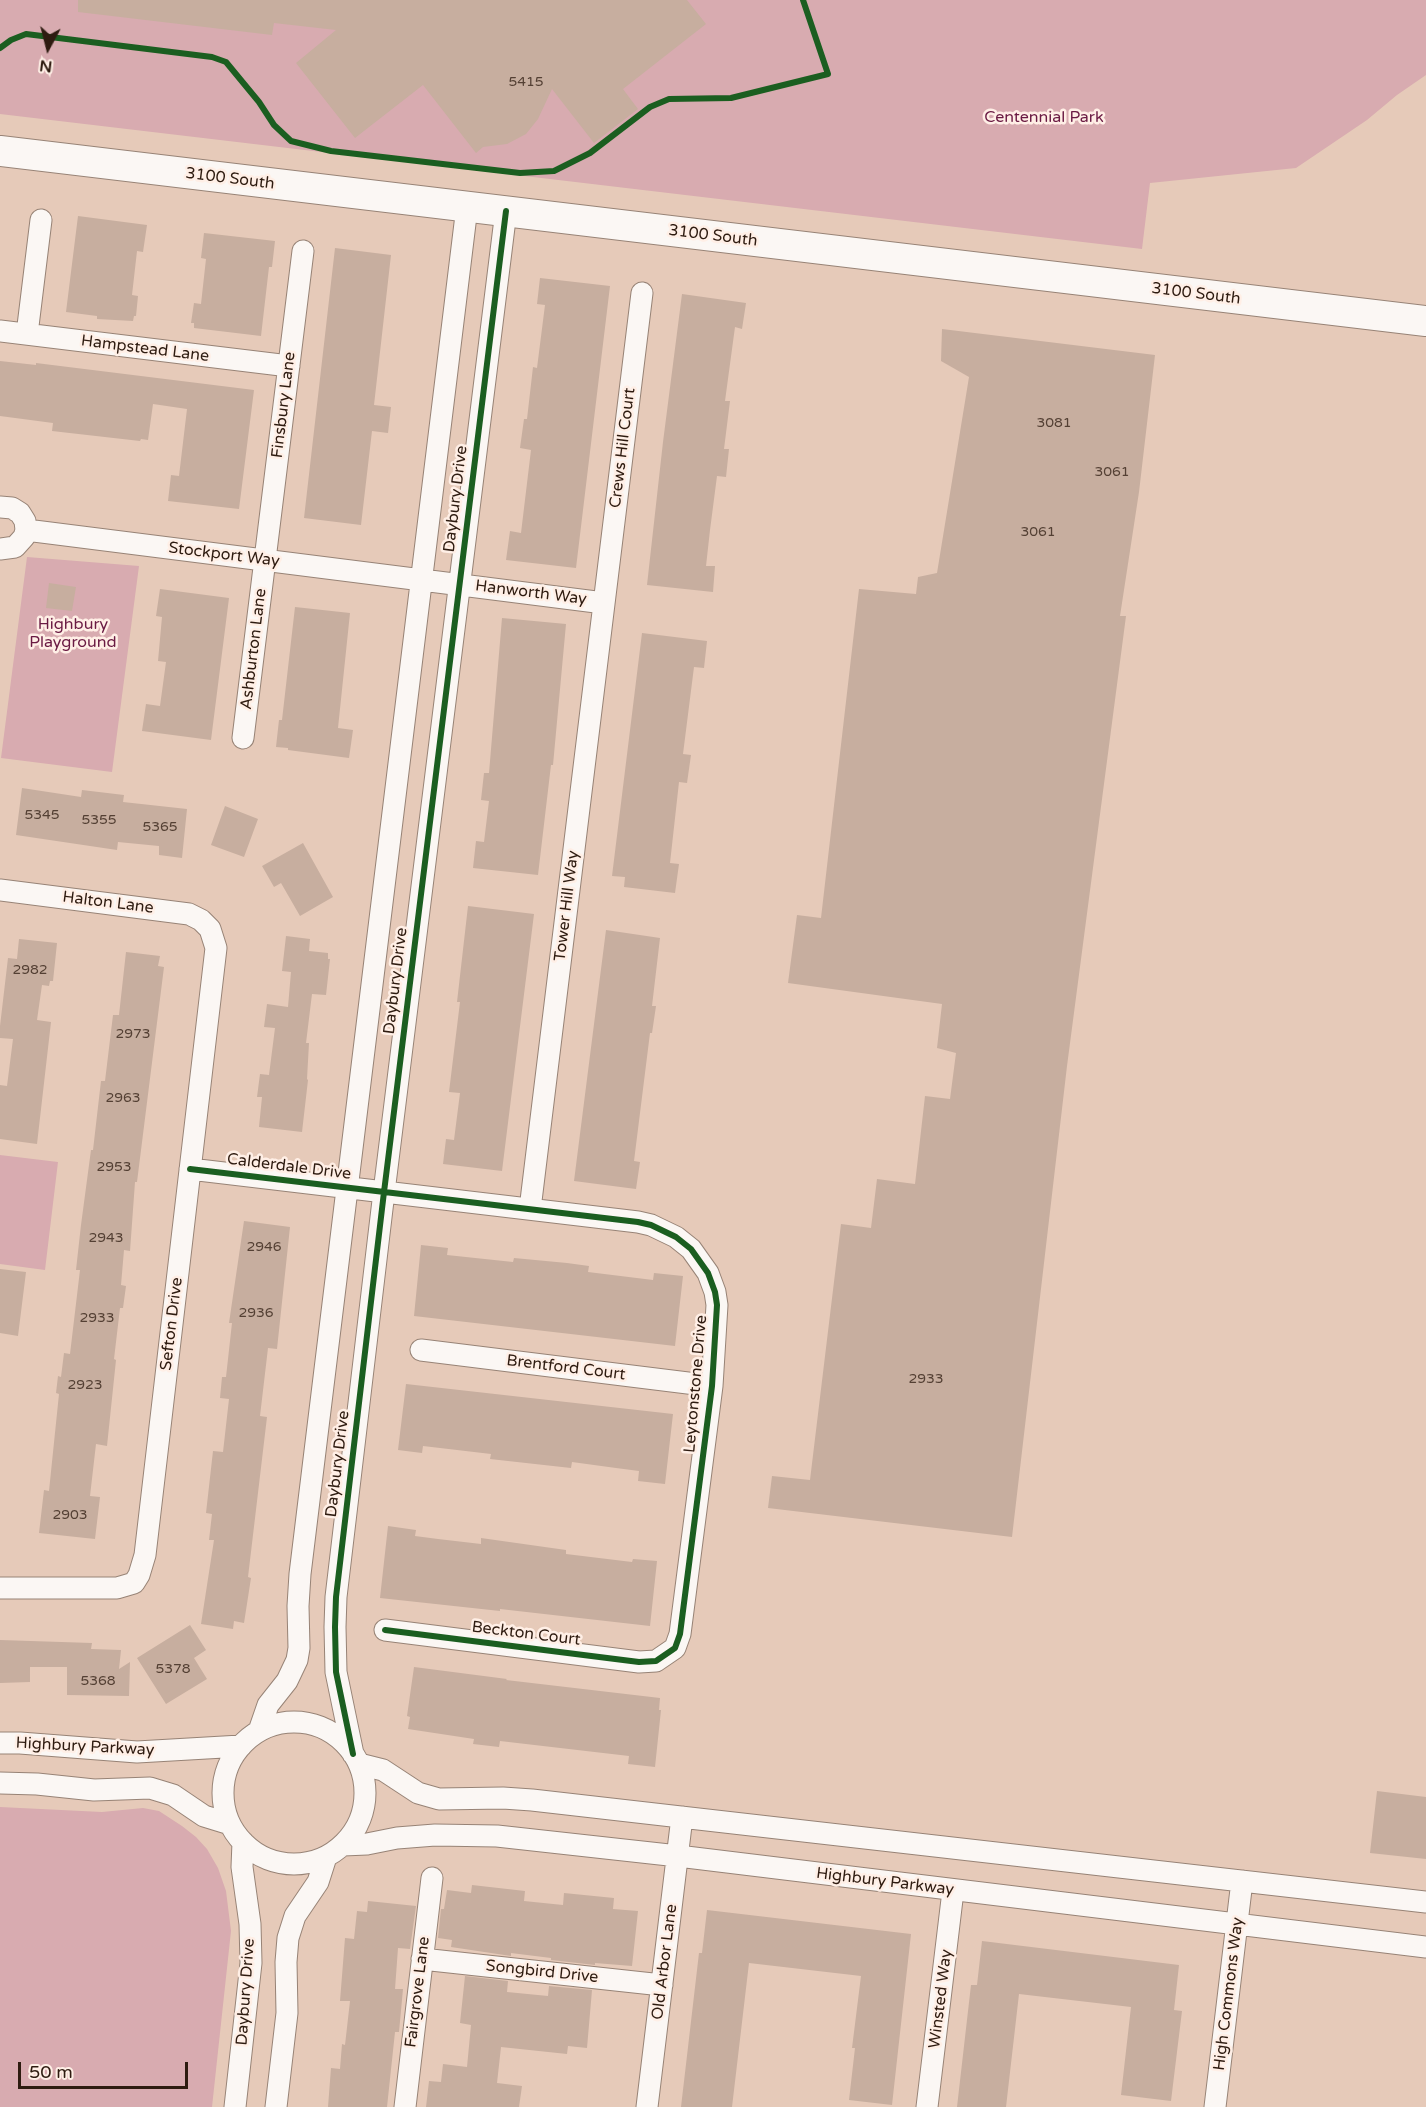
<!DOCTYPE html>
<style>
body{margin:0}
#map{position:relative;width:1426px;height:2107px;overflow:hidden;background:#e6cab9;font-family:"Varela Round",sans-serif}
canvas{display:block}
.north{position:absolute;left:18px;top:18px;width:60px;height:60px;-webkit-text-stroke:4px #ffefe6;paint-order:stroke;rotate:187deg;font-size:16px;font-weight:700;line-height:24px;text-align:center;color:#2e1b10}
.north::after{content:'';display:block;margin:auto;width:21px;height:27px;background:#2e1b10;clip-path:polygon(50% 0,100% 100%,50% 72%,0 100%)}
.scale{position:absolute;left:18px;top:2062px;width:170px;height:27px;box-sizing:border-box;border:3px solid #2e1b10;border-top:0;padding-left:8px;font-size:18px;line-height:21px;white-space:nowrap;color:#2e1b10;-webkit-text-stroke:4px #ffefe6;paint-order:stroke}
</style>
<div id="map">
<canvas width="1426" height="2107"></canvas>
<div class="north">N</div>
<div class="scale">50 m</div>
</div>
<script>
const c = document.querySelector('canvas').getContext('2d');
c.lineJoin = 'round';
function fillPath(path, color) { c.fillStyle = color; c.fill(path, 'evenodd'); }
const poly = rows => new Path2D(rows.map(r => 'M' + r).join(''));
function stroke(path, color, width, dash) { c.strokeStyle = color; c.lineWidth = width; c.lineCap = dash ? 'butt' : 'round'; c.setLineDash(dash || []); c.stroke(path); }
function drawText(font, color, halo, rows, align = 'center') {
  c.font = font + ' "Varela Round",sans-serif'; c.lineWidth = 5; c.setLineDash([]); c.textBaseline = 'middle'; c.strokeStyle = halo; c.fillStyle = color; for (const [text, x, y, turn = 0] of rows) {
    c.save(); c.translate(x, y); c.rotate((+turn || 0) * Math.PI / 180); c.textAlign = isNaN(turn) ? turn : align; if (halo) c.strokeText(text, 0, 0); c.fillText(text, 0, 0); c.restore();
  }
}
fillPath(poly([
 [0,0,1426,0,1426,75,1397,95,1367,120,1296,168,1150,183,1142,249,0,114],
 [27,557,139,566,112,772,1,758],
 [0,1155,58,1162,45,1270,0,1264],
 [0,1807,102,1812,143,1808,159,1811,182,1826,196,1837,207,1849,218,1868,226,1891,231,1931,212,2107,0,2107]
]), '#d8abb0');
fillPath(poly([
 [78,0,687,0,706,24,623,89,638,109,594,143,552,89,538,119,526,134,507,144,483,147,476,153,423,85,355,138,296,63,336,30,274,23,272,35,78,12],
 [78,216,147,225,143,252,137,251,132,295,138,296,136,316,134,316,133,321,97,319,97,316,66,312],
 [204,233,275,241,272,267,269,267,261,336,194,328,194,323,191,323,194,303,201,304,206,259,201,258],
 [335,248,391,255,374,405,391,407,388,433,372,431,361,525,304,518],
 [540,278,610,286,576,568,506,560,510,531,521,533,531,450,520,448,524,419,527,419,533,367,537,368,545,305,537,304],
 [682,294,746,303,742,329,735,327,725,401,730,401,724,449,729,449,726,477,717,476,710,530,706,566,715,566,713,592,647,585,663,442],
 [942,329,1155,355,1139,492,1120,616,1126,616,1067,1066,1012,1537,768,1508,772,1476,810,1480,841,1224,871,1228,877,1179,915,1184,925,1096,950,1099,956,1053,937,1048,942,1004,788,983,797,915,821,918,859,589,916,594,918,577,937,573,969,377,941,361],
 [0,361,36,365,36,363,254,390,239,509,168,501,171,475,179,476,187,409,153,404,148,440,141,439,140,441,52,431,53,423,0,416],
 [49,583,76,587,72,611,46,608],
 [160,589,229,598,211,740,142,731,146,704,160,706,166,662,158,661,162,617,156,616],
 [295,607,350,613,338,728,353,730,349,758,288,750,288,748,276,747,279,720,282,720],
 [502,618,566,624,553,765,551,765,538,875,473,868,476,841,484,842,489,801,481,800,484,773,489,773],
 [642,633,707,641,704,668,694,667,683,754,691,755,687,783,679,782,670,863,679,864,675,893,624,887,625,877,612,876],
 [22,788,81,797,82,790,124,795,123,802,187,809,182,858,159,855,159,846,118,842,117,850,16,835],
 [225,806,258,819,244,857,211,845],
 [303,843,333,897,300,916,281,883,274,887,262,866],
 [468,906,534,914,502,1171,443,1164,446,1139,454,1140,460,1093,449,1092,460,1002,457,1002],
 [606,930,660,938,652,1006,656,1006,652,1033,650,1033,634,1161,640,1162,636,1189,574,1181],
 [286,936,310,939,309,951,328,953,328,959,330,959,326,995,312,994,306,1043,309,1043,307,1079,308,1080,302,1132,259,1127,262,1097,257,1097,260,1074,269,1075,275,1028,264,1027,267,1004,288,1007,291,972,282,971],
 [19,939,57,943,53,981,50,981,49,986,42,985,37,1020,51,1022,37,1144,0,1139,0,1085,7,1086,13,1039,0,1038,0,1026,8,958,17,959],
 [126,952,160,956,158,966,164,967,137,1182,135,1182,130,1251,124,1250,121,1285,126,1286,123,1308,120,1308,114,1359,116,1360,107,1446,96,1444,90,1496,100,1497,95,1539,39,1533,44,1490,49,1491,59,1394,56,1393,58,1376,61,1377,64,1353,70,1354,80,1270,76,1270,81,1225,91,1150,93,1150,101,1081,105,1081,113,1015,119,1015],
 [244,1221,290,1227,277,1349,268,1348,260,1416,267,1417,248,1577,251,1578,244,1623,234,1621,233,1629,201,1624,214,1540,209,1540,212,1514,206,1513,213,1451,223,1452,229,1399,220,1398,222,1377,226,1377,232,1323,229,1323],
 [421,1245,448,1248,447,1255,513,1262,514,1258,567,1263,589,1266,588,1272,653,1280,654,1273,683,1276,675,1346,414,1316],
 [0,1269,26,1272,18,1336,0,1333],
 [406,1384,673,1414,665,1484,638,1481,639,1471,616,1468,572,1462,571,1468,490,1459,491,1454,423,1446,422,1453,398,1450],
 [388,1526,416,1530,415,1536,438,1539,481,1544,481,1538,566,1550,566,1554,632,1562,633,1559,657,1561,650,1626,500,1609,500,1611,380,1598],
 [190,1625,206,1650,194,1658,207,1679,166,1704,137,1658],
 [0,1640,92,1643,91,1649,121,1650,119,1669,130,1662,129,1696,67,1695,67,1667,30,1667,30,1682,0,1683],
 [414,1667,507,1679,506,1680,660,1698,659,1710,661,1710,655,1767,628,1764,629,1756,500,1741,499,1747,473,1744,474,1739,408,1729,410,1717,407,1716],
 [1377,1791,1426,1797,1426,1859,1370,1853],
 [472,1885,525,1891,524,1901,563,1905,564,1893,614,1898,613,1909,638,1911,632,1966,595,1963,595,1965,551,1960,551,1958,511,1953,511,1956,451,1947,452,1940,438,1938,441,1909,444,1909,447,1890,471,1893],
 [368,1901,416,1906,410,1949,398,1948,395,1989,403,1989,399,2032,395,2032,387,2107,328,2107,331,2068,340,2069,342,2044,345,2045,350,2001,340,2001,345,1938,354,1939,357,1911,367,1912],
 [707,1910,911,1934,892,2105,849,2100,855,2048,852,2048,861,1976,749,1963,732,2107,681,2107,699,1953,702,1953],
 [982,1941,1179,1965,1174,2010,1182,2011,1171,2101,1121,2095,1131,2007,1019,1994,1006,2107,957,2107,971,1985,977,1985],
 [465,1976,508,1981,507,1992,548,1996,549,1986,592,1990,587,2048,568,2046,567,2054,501,2047,497,2083,522,2086,519,2107,426,2107,429,2081,441,2082,443,2064,467,2067,471,2025,460,2023]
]), '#c7ae9f');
const street = poly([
 [0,331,289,366],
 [27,334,41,220],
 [0,507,12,508,20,513,25,521,26,530,24,537,15,547,0,549],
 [26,530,604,603],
 [243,738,303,251],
 [0,890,189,914,201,920,210,929,216,948,145,1555,139,1575,134,1583,117,1588,0,1588],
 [190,1169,638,1222,651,1225,676,1237,691,1249,708,1273,715,1292,717,1305,712,1386,680,1634,675,1648,656,1661,639,1662,385,1630],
 [530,1209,642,293],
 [421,1350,712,1386],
 '223 1793a71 71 0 1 1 142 0a71 71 0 1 1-142 0Z',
 [259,1731,268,1705,287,1681,297,1660,299,1648,298,1606,300,1574,467,207],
 [0,1743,20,1743,137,1752,241,1746],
 [353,1754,336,1672,335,1627,336,1597,384,1192,506,211],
 [359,1764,383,1770,418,1793,439,1799,503,1798,532,1800,1426,1902],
 [0,1783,37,1784,94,1790,150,1788,173,1795,204,1816,230,1824],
 [343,1845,367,1844,397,1838,435,1835,497,1836,678,1856,1426,1947],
 [422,1959,662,1985],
 [235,2107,251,1963,250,1924,242,1867,243,1842],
 [276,2107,287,2013,286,1962,288,1938,295,1916,318,1882,326,1857],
 [405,2107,432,1878],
 [647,2107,682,1817],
 [927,2107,953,1891],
 [1215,2107,1242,1881]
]);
const secondary = poly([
 [0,151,1426,321]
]);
stroke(street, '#978376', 23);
stroke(secondary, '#978376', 32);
stroke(street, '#fbf7f4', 21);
stroke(secondary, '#fbf7f4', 30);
stroke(poly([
 [0,48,11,40,26,34,212,57,226,62,259,102,274,125,291,141,331,151,520,173,554,171,590,153,650,107,669,99,731,98,828,74,803,0],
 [190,1169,638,1222,651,1225,676,1237,691,1249,708,1273,715,1292,717,1305,712,1386,680,1634,675,1648,656,1661,639,1662,385,1630],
 [353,1754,336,1672,335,1627,336,1597,384,1192,506,211]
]), '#1b5e20', 6);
drawText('14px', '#544034', null, [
 ["5415",526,82],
 ["3081",1054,423],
 ["3061",1112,472],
 ["3061",1038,532],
 ["5345",42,815],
 ["5355",99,820],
 ["5365",160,827],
 ["2982",30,970],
 ["2973",133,1034],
 ["2963",123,1098],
 ["2953",114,1167],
 ["2943",106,1238],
 ["2946",264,1247],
 ["2936",256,1313],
 ["2933",97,1318],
 ["2933",926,1379],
 ["2923",85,1385],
 ["2903",70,1515],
 ["5378",173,1669],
 ["5368",98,1681]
]);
drawText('16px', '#6a1a43', '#ffefe6', [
 ["Centennial Park",1044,118],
 ["Highbury",73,625],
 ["Playground",73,643]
]);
drawText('16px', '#2e1b10', '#ffefe6', [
 ["3100 South",230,179,7],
 ["3100 South",713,236,7],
 ["3100 South",1196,294,7],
 ["Hampstead Lane",145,349,7],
 ["Finsbury Lane",284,405,-83],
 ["Crews Hill Court",623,448,-83],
 ["Daybury Drive",456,499,-83],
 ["Stockport Way",224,555,7],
 ["Hanworth Way",531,593,7],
 ["Ashburton Lane",254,649,-83],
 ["Halton Lane",108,903,7],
 ["Tower Hill Way",567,906,-83],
 ["Daybury Drive",396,981,-83],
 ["Calderdale Drive",289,1167,7],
 ["Sefton Drive",172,1324,-83],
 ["Brentford Court",566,1368,7],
 ["Leytonstone Drive",696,1384,-85],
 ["Daybury Drive",338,1464,-83],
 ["Beckton Court",526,1634,7],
 ["Highbury Parkway",85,1747,3],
 ["Highbury Parkway",885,1882,7],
 ["Old Arbor Lane",665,1962,-83],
 ["Songbird Drive",542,1972,6],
 ["Daybury Drive",246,1992,-86],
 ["Fairgrove Lane",418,1992,-83],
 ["High Commons Way",1229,1994,-83],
 ["Winsted Way",941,1999,-83]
]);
</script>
